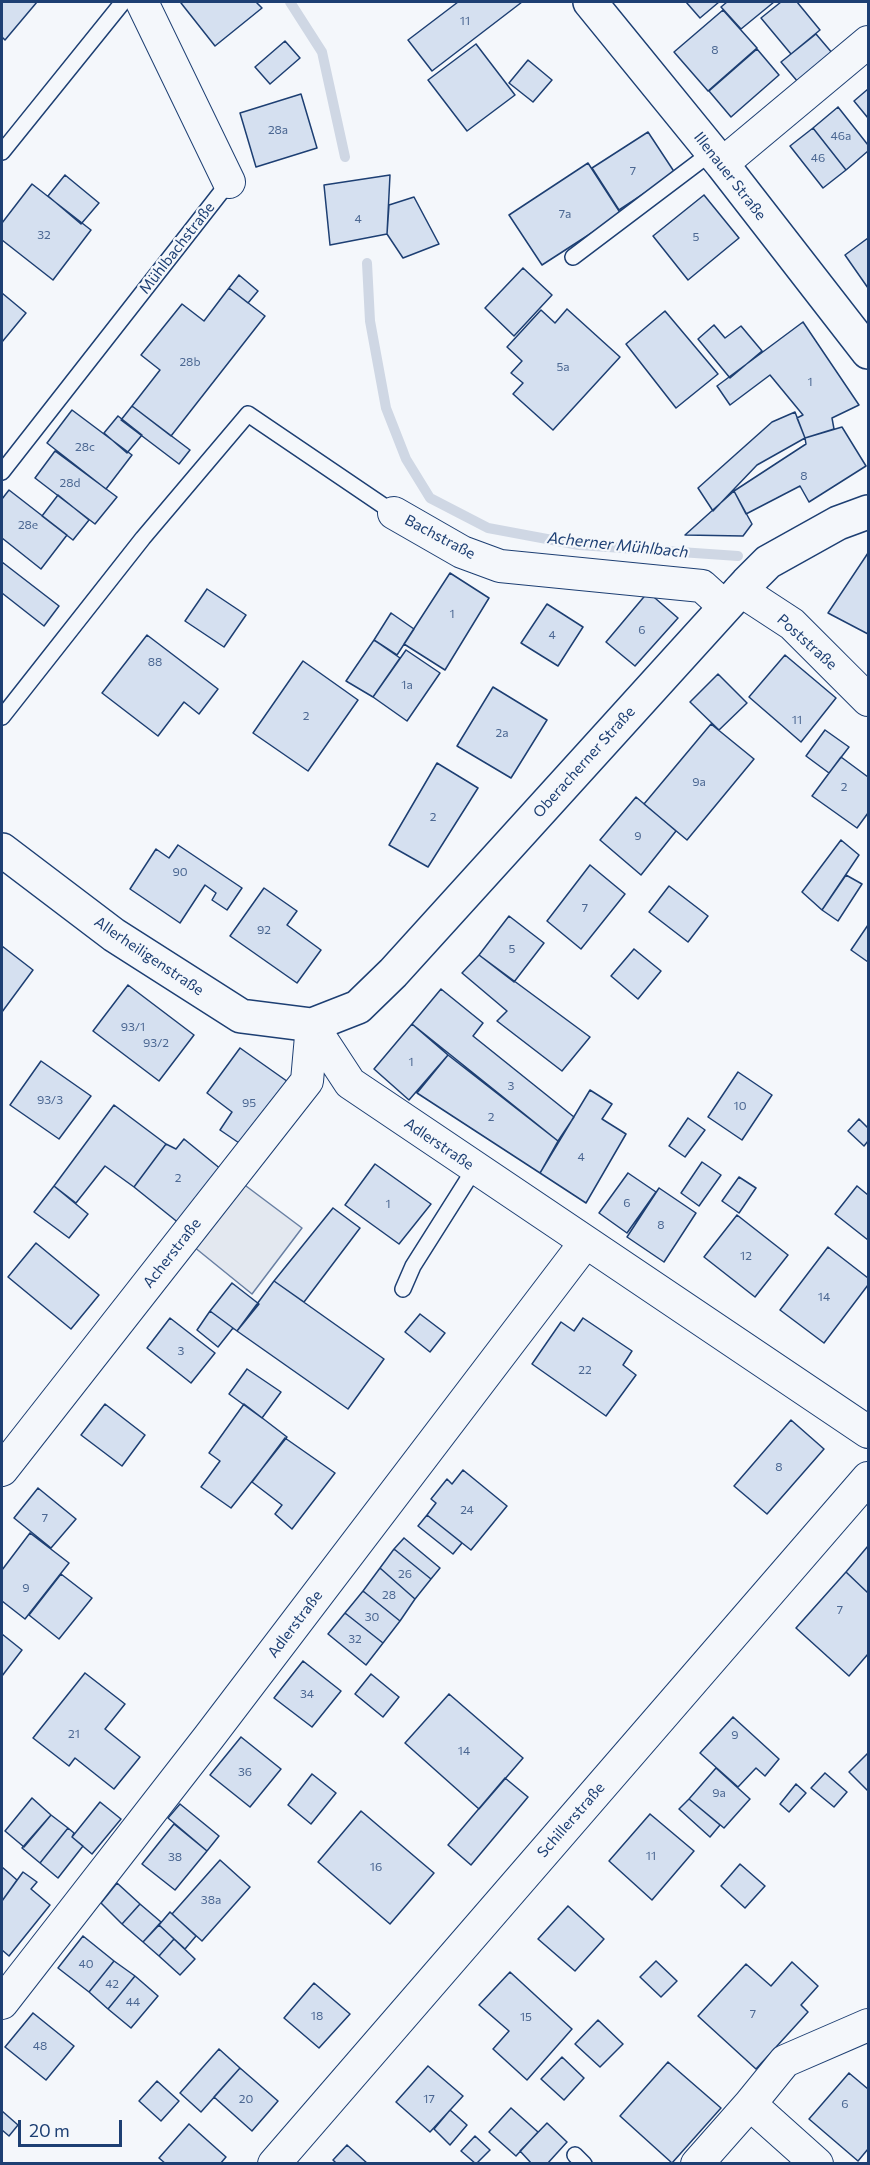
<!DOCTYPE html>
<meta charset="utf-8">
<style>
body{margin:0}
#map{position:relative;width:870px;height:2165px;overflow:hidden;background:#f4f7fb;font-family:Commissioner,sans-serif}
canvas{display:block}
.frame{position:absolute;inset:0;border:3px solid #1d3f73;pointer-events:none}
.scale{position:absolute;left:18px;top:2120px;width:104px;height:27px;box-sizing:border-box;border:3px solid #1d3f73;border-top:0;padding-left:8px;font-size:18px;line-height:21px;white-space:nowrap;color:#1d3f73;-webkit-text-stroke:4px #f4f7fb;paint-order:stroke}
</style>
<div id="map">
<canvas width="870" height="2165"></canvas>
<div class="frame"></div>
<div class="scale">20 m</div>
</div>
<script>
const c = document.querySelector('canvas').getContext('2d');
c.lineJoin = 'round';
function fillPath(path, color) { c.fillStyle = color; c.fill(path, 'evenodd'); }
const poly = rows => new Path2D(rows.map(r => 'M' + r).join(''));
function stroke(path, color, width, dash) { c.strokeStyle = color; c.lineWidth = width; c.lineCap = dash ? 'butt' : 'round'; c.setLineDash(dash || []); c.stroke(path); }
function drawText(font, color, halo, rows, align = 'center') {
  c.font = font + ' Commissioner,sans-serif'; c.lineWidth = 4.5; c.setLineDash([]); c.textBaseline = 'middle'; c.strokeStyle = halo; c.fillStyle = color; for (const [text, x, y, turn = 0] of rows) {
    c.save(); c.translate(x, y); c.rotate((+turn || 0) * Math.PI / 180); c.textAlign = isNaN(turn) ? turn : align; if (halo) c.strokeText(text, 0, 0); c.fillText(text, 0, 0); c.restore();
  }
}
const parking = poly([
 [234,1177,302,1228,252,1294,183,1238,234,1177]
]);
fillPath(parking, '#e3e8f0');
stroke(parking, '#687fa3', 1.5);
stroke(poly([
 [290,2,322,52,345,157],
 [367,263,370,321,386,408,406,459,430,498,488,528,579,545,738,556]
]), '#cfd7e4', 10);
const building = poly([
 [2,2,37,2,5,40,2,37,2,2],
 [183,2,256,2,262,8,215,46,181,3,183,2],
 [458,2,522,2,432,71,408,40,458,2],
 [686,2,719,2,700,18,686,2],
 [727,2,774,2,741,29,721,7,727,2],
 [781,2,797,2,820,30,791,54,761,18,781,2],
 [723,10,757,48,708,91,674,52,723,10],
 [816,34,833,54,798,82,781,62,816,34],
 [285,41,300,58,270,84,255,67,285,41],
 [476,44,515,95,467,131,428,80,476,44],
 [757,49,779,75,731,117,709,91,757,49],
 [528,60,552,80,533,102,509,83,528,60],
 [868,89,868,118,854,101,868,89],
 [301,94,317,148,256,167,240,113,301,94],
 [838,107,868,145,868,151,846,170,813,128,838,107],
 [813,128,846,170,823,188,790,146,813,128],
 [648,132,675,173,619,210,592,168,648,132],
 [588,163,621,214,542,265,509,215,588,163],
 [65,175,99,203,81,224,48,196,65,175],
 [390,175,387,234,330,245,324,185,390,175],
 [32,184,91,230,53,280,2,240,2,223,32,184],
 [704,195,739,238,688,280,653,236,704,195],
 [414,197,439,244,403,258,387,234,389,205,414,197],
 [868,238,868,288,845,255,868,238],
 [523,268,552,295,514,336,485,308,523,268],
 [239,275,258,291,248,303,229,288,239,275],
 [229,288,265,316,171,436,132,406,160,370,141,355,182,304,204,321,229,288],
 [2,293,26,313,2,342,2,293],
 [567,309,620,357,553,430,513,394,523,383,511,373,522,361,507,347,541,310,555,323,567,309],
 [665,311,718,374,676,408,626,344,665,311],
 [803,322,859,405,832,418,834,429,805,438,797,418,803,415,770,375,730,405,717,386,803,322],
 [714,325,725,338,741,326,762,351,730,378,698,339,714,325],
 [132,406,190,450,179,464,121,420,132,406],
 [72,410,132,455,106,489,47,443,72,410],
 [795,412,805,438,757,465,713,511,698,488,772,422,795,412],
 [118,416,142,435,127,453,104,433,118,416],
 [842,427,866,466,809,502,800,486,746,514,734,491,806,444,805,438,842,427],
 [55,451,117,497,95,524,35,478,55,451],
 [9,490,67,535,41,569,2,538,2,499,9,490],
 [734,491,752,524,743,536,685,535,734,491],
 [58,495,89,520,73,540,42,516,58,495],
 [868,553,868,634,828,613,868,553],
 [2,562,59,606,44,626,2,593,2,562],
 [450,573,489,598,445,670,404,644,450,573],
 [207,589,246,615,224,647,185,621,207,589],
 [648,592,678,618,635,666,606,642,648,592],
 [547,604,583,627,558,666,521,643,547,604],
 [391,613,414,629,397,655,374,640,391,613],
 [147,635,218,689,199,714,184,702,158,736,102,693,147,635],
 [374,640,400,658,373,697,346,681,374,640],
 [406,650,440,673,407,721,373,697,406,650],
 [785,655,836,698,801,742,749,697,785,655],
 [303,661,358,700,308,771,253,733,303,661],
 [718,674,747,703,719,730,690,702,718,674],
 [493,687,547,720,511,778,457,746,493,687],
 [711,724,754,759,687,840,644,804,711,724],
 [825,730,849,747,829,773,806,756,825,730],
 [841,757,868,777,868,813,857,828,812,796,841,757],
 [437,763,478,788,428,867,389,845,437,763],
 [636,797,676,831,641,875,600,840,636,797],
 [841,840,859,855,822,910,802,892,841,840],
 [178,845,242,888,227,910,212,900,216,893,205,885,180,923,130,889,156,849,169,858,178,845],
 [590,865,625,894,581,949,547,921,590,865],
 [846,875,862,884,838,921,822,910,846,875],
 [669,886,708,916,688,942,649,912,669,886],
 [264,888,297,911,287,925,321,950,297,983,230,936,264,888],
 [509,916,544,943,514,982,479,955,509,916],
 [868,925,868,962,851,950,868,925],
 [2,946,33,970,2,1012,2,946],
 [634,949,661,971,638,999,611,976,634,949],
 [479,955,590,1037,562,1071,497,1021,507,1011,462,973,479,955],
 [128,985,194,1035,159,1081,93,1031,128,985],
 [441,989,483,1023,473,1036,574,1117,558,1141,412,1024,441,989],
 [412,1024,448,1055,409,1100,374,1069,412,1024],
 [240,1048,291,1084,245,1147,220,1130,232,1112,207,1093,240,1048],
 [448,1055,558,1141,540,1173,417,1093,448,1055],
 [41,1061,91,1096,59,1139,10,1105,41,1061],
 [738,1072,772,1095,742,1140,708,1117,738,1072],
 [590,1090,612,1104,602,1119,626,1134,586,1203,540,1173,590,1090],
 [114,1105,166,1144,134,1187,105,1166,76,1203,54,1186,114,1105],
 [688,1118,705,1130,685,1157,669,1146,688,1118],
 [859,1119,868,1128,868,1141,864,1146,848,1131,859,1119],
 [184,1139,222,1170,180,1224,134,1187,166,1144,176,1149,184,1139],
 [702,1162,721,1175,699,1206,681,1193,702,1162],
 [375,1164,431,1204,399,1244,345,1205,375,1164],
 [628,1173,656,1192,627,1233,599,1213,628,1173],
 [739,1177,756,1188,739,1213,722,1201,739,1177],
 [54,1186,88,1214,69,1238,34,1212,54,1186],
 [857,1186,868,1195,868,1240,835,1214,857,1186],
 [659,1188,696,1213,664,1262,627,1237,659,1188],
 [333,1208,360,1228,304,1302,274,1281,333,1208],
 [737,1215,788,1255,755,1297,704,1257,737,1215],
 [36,1243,99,1295,71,1329,8,1277,36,1243],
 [828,1247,868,1278,868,1285,824,1343,780,1310,828,1247],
 [274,1281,384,1359,348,1409,237,1331,274,1281],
 [232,1283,259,1304,237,1331,210,1311,232,1283],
 [210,1311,233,1328,218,1347,197,1330,210,1311],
 [420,1314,445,1333,430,1352,405,1332,420,1314],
 [170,1318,215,1353,191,1383,147,1348,170,1318],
 [583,1318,632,1351,623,1365,636,1375,606,1416,532,1364,561,1322,574,1331,583,1318],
 [247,1369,281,1392,262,1418,229,1394,247,1369],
 [105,1404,145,1435,122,1466,81,1435,105,1404],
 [244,1404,287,1437,231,1508,201,1487,220,1461,209,1453,244,1404],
 [791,1420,824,1449,767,1514,734,1486,791,1420],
 [285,1438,335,1473,292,1529,275,1514,282,1505,252,1482,285,1438],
 [463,1470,507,1506,471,1550,427,1515,436,1503,431,1499,447,1479,452,1484,463,1470],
 [38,1488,76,1519,51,1548,14,1518,38,1488],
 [427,1515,462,1543,453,1554,418,1526,427,1515],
 [30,1533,69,1563,25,1619,2,1601,2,1570,30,1533],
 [404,1538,440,1568,431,1579,394,1549,404,1538],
 [868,1546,868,1593,846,1572,868,1546],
 [394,1549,431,1579,415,1599,380,1568,394,1549],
 [380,1568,415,1599,400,1621,363,1591,380,1568],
 [846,1572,868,1593,868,1654,849,1676,796,1628,846,1572],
 [61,1574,92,1598,59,1639,29,1615,61,1574],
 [363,1591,400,1621,383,1643,345,1613,363,1591],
 [345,1613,383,1643,366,1665,328,1634,345,1613],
 [2,1634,22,1650,2,1676,2,1634],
 [303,1661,341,1691,312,1727,274,1698,303,1661],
 [85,1673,125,1704,105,1729,140,1757,114,1789,75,1758,69,1766,33,1738,85,1673],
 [371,1674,399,1697,383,1717,355,1694,371,1674],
 [449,1694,523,1758,479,1809,405,1743,449,1694],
 [733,1717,779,1759,765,1776,756,1768,738,1787,700,1753,733,1717],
 [241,1737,281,1769,250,1807,210,1775,241,1737],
 [868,1753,868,1791,849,1772,868,1753],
 [716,1768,750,1799,724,1828,689,1799,716,1768],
 [825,1773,847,1792,834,1807,811,1788,825,1773],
 [312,1774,336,1793,311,1824,288,1805,312,1774],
 [505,1778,528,1797,471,1865,448,1845,505,1778],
 [796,1784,806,1793,789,1812,780,1804,796,1784],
 [32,1798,51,1815,24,1847,5,1831,32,1798],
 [689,1799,720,1825,710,1837,679,1809,689,1799],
 [100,1802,121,1819,92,1854,72,1837,100,1802],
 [180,1804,219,1836,207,1851,168,1818,180,1804],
 [361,1811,434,1873,390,1924,318,1862,361,1811],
 [650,1814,694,1851,652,1900,609,1861,650,1814],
 [51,1815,68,1828,40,1863,22,1848,51,1815],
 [174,1824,207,1851,175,1890,142,1864,174,1824],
 [68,1828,74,1833,72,1837,83,1846,58,1878,40,1863,68,1828],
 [220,1860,250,1887,202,1941,172,1914,220,1860],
 [740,1864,765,1886,745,1908,721,1886,740,1864],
 [2,1867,17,1880,2,1901,2,1867],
 [23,1872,37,1882,31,1889,50,1905,9,1956,2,1950,2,1901,23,1872],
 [117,1883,140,1904,122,1924,101,1903,117,1883],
 [140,1904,161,1922,143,1942,122,1924,140,1904],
 [568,1906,604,1939,575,1971,538,1939,568,1906],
 [170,1912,196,1936,185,1949,159,1925,170,1912],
 [159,1925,174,1939,159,1956,143,1942,159,1925],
 [83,1936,114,1961,89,1992,58,1968,83,1936],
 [174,1939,195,1959,180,1975,159,1956,174,1939],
 [114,1961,135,1976,108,2009,89,1992,114,1961],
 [656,1961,677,1981,661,1997,640,1977,656,1961],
 [792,1962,818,1986,801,2005,808,2012,756,2069,698,2016,746,1964,771,1986,792,1962],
 [510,1972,572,2029,527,2080,493,2049,509,2031,479,2005,510,1972],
 [135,1976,158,1996,131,2028,108,2009,135,1976],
 [314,1983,350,2014,319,2048,284,2018,314,1983],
 [33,2013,74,2046,46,2080,5,2047,33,2013],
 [598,2020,623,2044,600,2067,575,2044,598,2020],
 [219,2049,240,2068,201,2112,180,2093,219,2049],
 [562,2057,584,2078,564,2100,541,2079,562,2057],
 [668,2062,721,2108,672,2163,620,2116,668,2062],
 [428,2066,463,2096,430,2132,396,2102,428,2066],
 [240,2068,278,2101,252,2131,214,2097,240,2068],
 [849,2073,868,2089,868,2149,858,2161,809,2119,849,2073],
 [157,2081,179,2101,161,2121,139,2101,157,2081],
 [511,2108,538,2132,516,2156,489,2132,511,2108],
 [450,2110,467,2125,450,2145,434,2129,450,2110],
 [2,2111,18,2125,9,2136,2,2130,2,2111],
 [547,2123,567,2142,547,2164,532,2164,520,2151,547,2123],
 [189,2124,226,2157,220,2164,166,2164,159,2158,189,2124],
 [475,2136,490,2150,476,2164,461,2151,475,2136],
 [347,2145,368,2164,337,2164,333,2160,347,2145]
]);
fillPath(building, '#d5e0f0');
stroke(building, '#1d3f73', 1.5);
const service = poly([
 [2,152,123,2],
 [573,257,712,152],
 [2,472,229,182],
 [2,717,143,538,248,414,394,513],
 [403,1289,413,1266,475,1168],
 [575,2155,584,2164]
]);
const minor = poly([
 [142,2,229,182],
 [722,164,868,42],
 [394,513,462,552,500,566,702,586,725,607],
 [740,590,792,624,868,700],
 [312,1025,350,1083,868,1432],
 [2,1470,307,1081,312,1025],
 [2,2003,209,1737,585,1243],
 [274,2164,868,1478],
 [697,2164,750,2104],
 [817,2164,750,2104,785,2061,868,2025]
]);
const tertiary = poly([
 [2,850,114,935,241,1016,312,1025,358,1007,393,973,747,583,768,562,838,523,868,512]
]);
const secondary = poly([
 [590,2,722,164,868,352]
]);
stroke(service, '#1d3f73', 18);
stroke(minor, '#1d3f73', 34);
stroke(tertiary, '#1d3f73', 36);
stroke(secondary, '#1d3f73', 36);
stroke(service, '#f4f7fb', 15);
stroke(minor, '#f4f7fb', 32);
stroke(tertiary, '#f4f7fb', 33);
stroke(secondary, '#f4f7fb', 33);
drawText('12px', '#4b6792', null, [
 ["11",465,21],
 ["8",715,50],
 ["28a",278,130],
 ["46a",841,136],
 ["46",818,158],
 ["7",633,171],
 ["7a",565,214],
 ["4",358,219],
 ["32",44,235],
 ["5",696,237],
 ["28b",190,362],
 ["5a",563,367],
 ["1",810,382],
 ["28c",85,447],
 ["8",804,476],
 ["28d",70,483],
 ["28e",28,525],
 ["1",452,614],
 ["6",642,630],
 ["4",552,635],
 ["88",155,662],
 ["1a",407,685],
 ["2",306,716],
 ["11",797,720],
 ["2a",502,733],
 ["9a",699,782],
 ["2",844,787],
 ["2",433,817],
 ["9",638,836],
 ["90",180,872],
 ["7",585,908],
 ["92",264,930],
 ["5",512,949],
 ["93/1",133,1027],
 ["93/2",156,1043],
 ["1",411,1062],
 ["3",511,1086],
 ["93/3",50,1100],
 ["95",249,1103],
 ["10",740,1106],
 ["2",491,1117],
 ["4",581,1157],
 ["2",178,1178],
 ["6",627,1203],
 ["1",388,1204],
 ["8",661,1225],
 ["12",746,1256],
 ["14",824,1297],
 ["3",181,1351],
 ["22",585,1370],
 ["8",779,1467],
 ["24",467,1510],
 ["7",45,1518],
 ["26",405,1574],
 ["9",26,1588],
 ["28",389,1595],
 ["7",840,1610],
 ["30",372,1617],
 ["32",355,1639],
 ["34",307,1694],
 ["21",74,1734],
 ["9",735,1735],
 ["14",464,1751],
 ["36",245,1772],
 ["9a",719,1793],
 ["11",651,1856],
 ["38",175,1857],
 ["16",376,1867],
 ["38a",211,1900],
 ["40",86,1964],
 ["42",112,1984],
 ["44",133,2002],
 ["7",753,2014],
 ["18",317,2016],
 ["15",526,2017],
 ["48",40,2046],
 ["20",246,2099],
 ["17",429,2099],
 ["6",845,2104]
]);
drawText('15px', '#1d3f73', '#f4f7fb', [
 ["Illenauer Straße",730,176,52],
 ["Mühlbachstraße",177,248,-52],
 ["Bachstraße",440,537,28],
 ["Poststraße",807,642,42],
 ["Oberacherner Straße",584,762,-48],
 ["Allerheiligenstraße",149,956,34],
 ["Adlerstraße",439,1144,34],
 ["Acherstraße",172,1253,-52],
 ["Adlerstraße",295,1624,-53],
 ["Schillerstraße",571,1820,-49]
]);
drawText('italic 16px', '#1d3f73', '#f4f7fb', [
 ["Acherner Mühlbach",618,545,6]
]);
</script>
